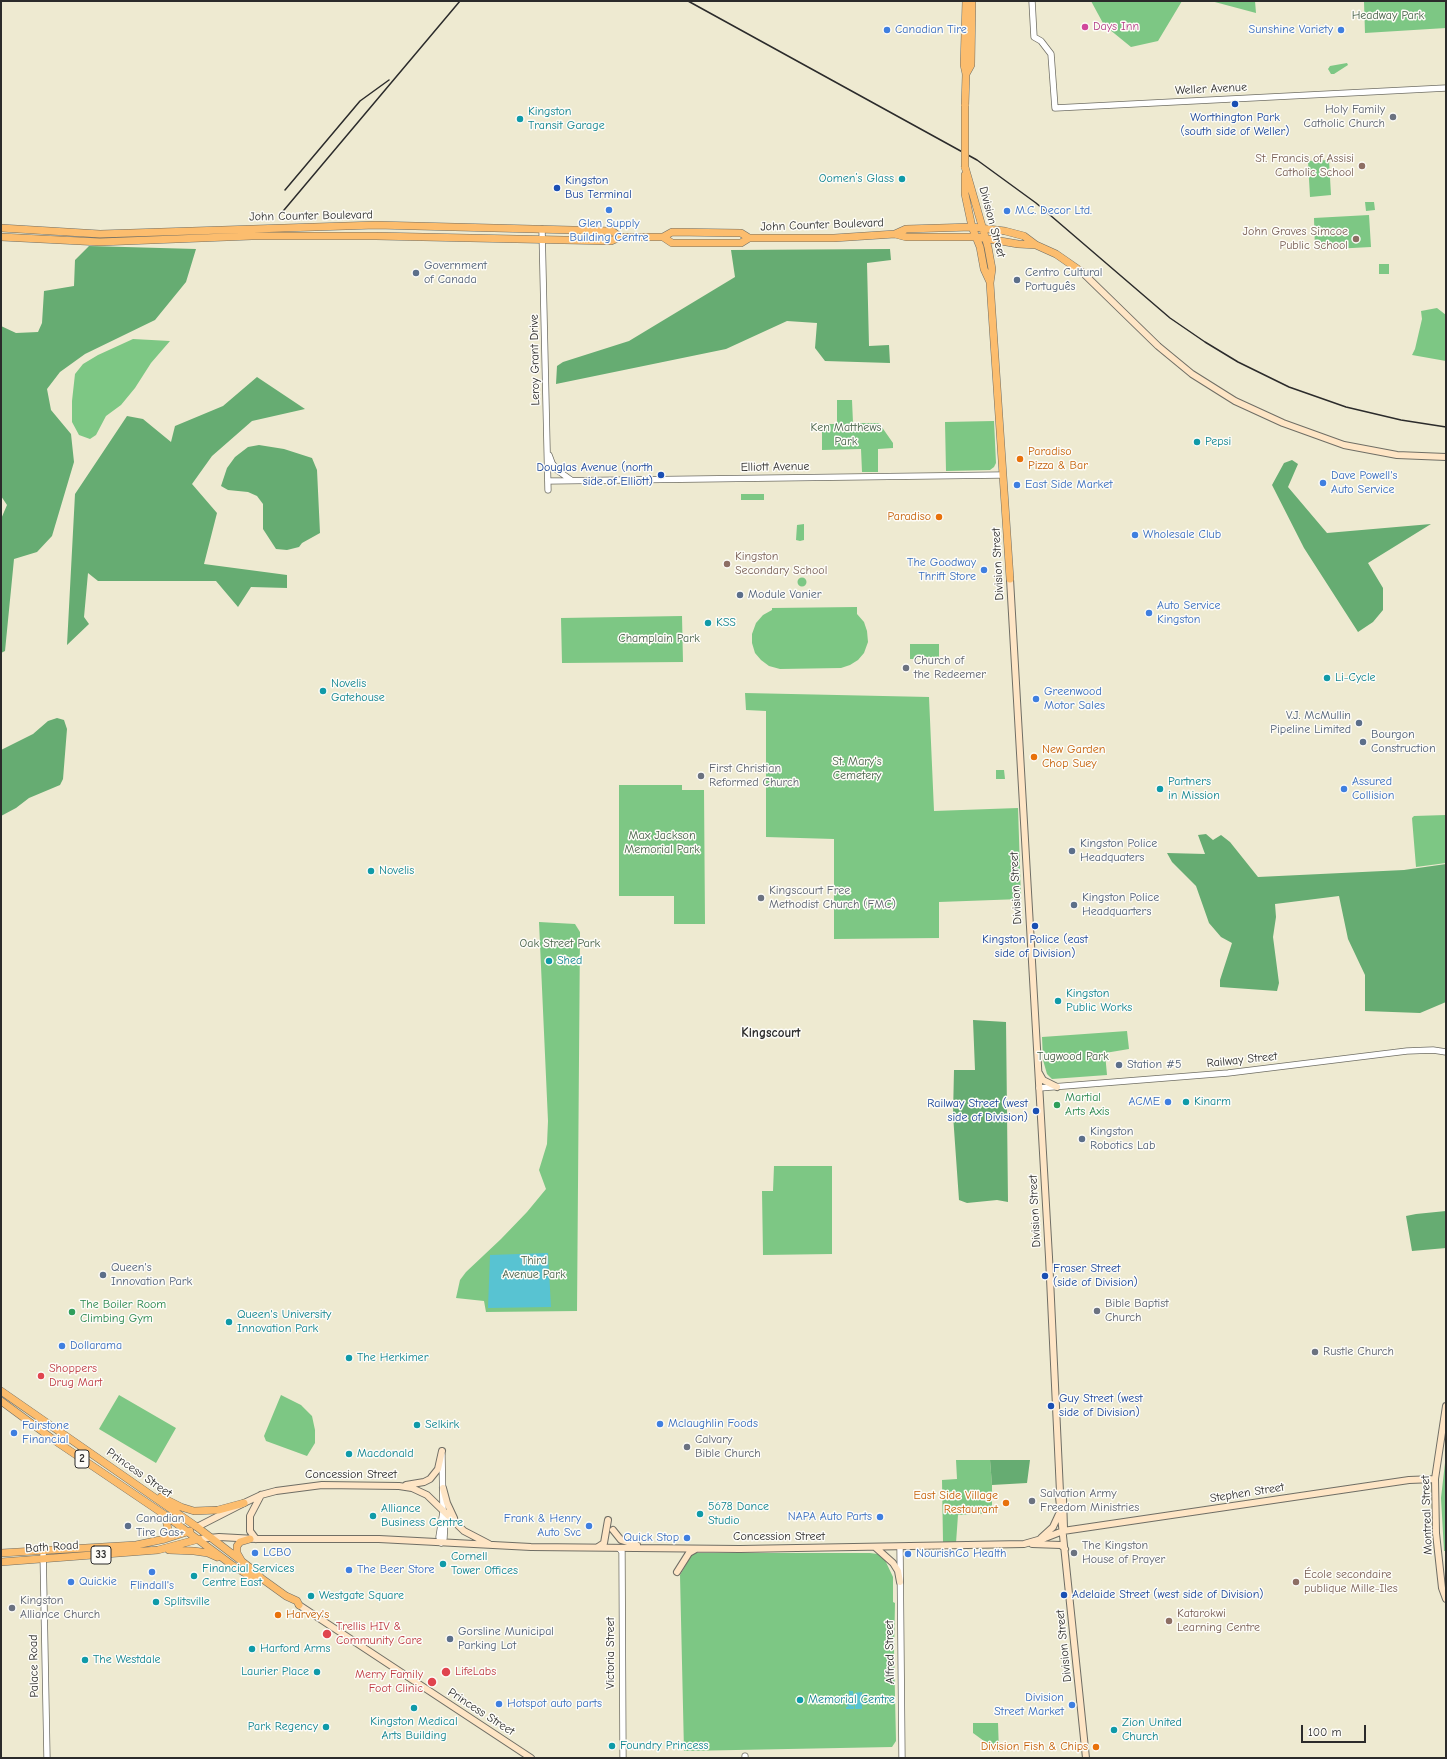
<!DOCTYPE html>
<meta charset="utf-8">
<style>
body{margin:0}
#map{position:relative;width:1447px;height:1759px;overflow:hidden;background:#eeead1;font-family:"Comic Neue",sans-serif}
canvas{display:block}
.frame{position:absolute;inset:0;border:2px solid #2b2b2b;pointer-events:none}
.scale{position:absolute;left:1301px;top:1725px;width:65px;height:18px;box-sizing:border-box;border:2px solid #2b2b2b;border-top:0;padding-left:5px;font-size:12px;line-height:14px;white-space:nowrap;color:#2b2b2b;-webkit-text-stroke:3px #fdfcf7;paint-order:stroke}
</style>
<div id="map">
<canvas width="1447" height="1759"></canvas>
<div class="frame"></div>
<div class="scale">100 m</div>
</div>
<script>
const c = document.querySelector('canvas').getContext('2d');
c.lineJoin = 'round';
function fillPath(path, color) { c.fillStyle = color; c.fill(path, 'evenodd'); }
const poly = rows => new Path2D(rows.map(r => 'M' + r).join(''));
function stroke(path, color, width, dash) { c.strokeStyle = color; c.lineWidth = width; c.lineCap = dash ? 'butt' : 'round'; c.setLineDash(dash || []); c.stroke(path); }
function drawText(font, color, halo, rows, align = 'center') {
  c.font = font + ' "Comic Neue",sans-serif'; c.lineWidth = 3; c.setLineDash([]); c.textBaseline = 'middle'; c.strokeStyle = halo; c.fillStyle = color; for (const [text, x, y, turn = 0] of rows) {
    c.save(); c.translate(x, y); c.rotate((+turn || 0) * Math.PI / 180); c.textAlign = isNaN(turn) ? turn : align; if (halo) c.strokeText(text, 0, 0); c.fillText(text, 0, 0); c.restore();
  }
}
fillPath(poly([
 [1091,1,1182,1,1158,41,1131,47,1104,25],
 [1211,1,1255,1,1256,13],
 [1380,1,1446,1,1446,28,1365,33,1364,2],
 [1347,63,1348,65,1334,74,1331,74,1328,69,1330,66],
 [1329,160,1331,195,1310,197,1308,161],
 [1365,202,1374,202,1375,210,1366,211],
 [1369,215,1371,247,1315,250,1314,218],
 [1379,264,1389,264,1389,274,1379,274],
 [1437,308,1446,315,1446,361,1412,355,1415,349,1422,319,1421,311],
 [133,339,170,341,151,363,135,388,121,405,106,416,96,435,90,439,79,435,72,422,72,401,75,374,83,364,98,355],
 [837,400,852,400,853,423,879,423,893,443,893,448,878,449,878,472,862,472,861,449,822,450,822,424,837,424],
 [994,421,996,463,994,467,990,470,946,471,945,422],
 [741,494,764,494,764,500,741,500],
 [804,524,804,540,800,541,796,540,797,525],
 '797.5 582a4.5 4.5 0 1 1 9 0a4.5 4.5 0 1 1-9 0Z',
 [857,607,857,614,864,622,867,631,868,642,864,653,858,660,850,665,841,668,780,669,769,666,761,660,755,653,752,643,752,634,756,623,763,615,772,610,772,608],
 [682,616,683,662,562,663,561,618],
 [910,644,939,644,939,657,918,657,918,659,910,659],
 [745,693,929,697,934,811,1018,808,1021,899,939,902,939,938,834,939,834,839,766,837,766,711,746,710],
 [996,770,1004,770,1005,779,996,779],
 [619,785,682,785,682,790,704,790,705,924,674,924,674,896,619,896],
 [1446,815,1446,863,1416,867,1412,818,1414,816],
 [539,922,575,924,580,932,577,1311,486,1312,484,1301,456,1298,460,1280,466,1272,501,1239,527,1212,546,1189,539,1170,547,1144,548,1121],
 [1127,1031,1129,1049,1105,1053,1107,1075,1052,1079,1047,1074,1043,1060,1042,1037],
 [774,1166,832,1166,832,1254,763,1255,762,1191,773,1191],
 [119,1395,176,1428,156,1463,99,1429],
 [281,1395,301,1405,312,1416,315,1430,315,1443,307,1456,266,1441,264,1436],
 [1446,1454,1446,1551,1444,1551,1441,1498],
 [956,1460,990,1460,992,1485,992,1513,958,1515,956,1543,943,1542,942,1480,957,1479],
 [695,1553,870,1553,878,1554,885,1560,893,1577,893,1602,895,1603,894,1652,896,1741,892,1747,684,1751,680,1575,692,1554],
 [973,1723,998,1723,999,1752,973,1733]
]), '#7dc784');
fillPath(poly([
 [89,246,196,249,186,282,155,320,85,354,60,372,47,389,51,410,71,434,74,462,52,536,37,552,14,559,5,651,1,653,1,519,7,505,1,496,1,326,16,333,38,332,42,323,44,291,74,286,75,260],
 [890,249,891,260,867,263,869,346,889,345,890,363,825,361,815,348,817,323,787,321,726,349,556,384,557,366,563,362,629,341,735,277,731,250],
 [257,377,305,409,252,421,212,456,192,484,217,513,204,564,287,575,287,588,251,587,238,607,216,581,98,581,88,573,84,617,89,624,67,645,75,494,127,416,143,419,171,442,175,426,223,406],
 [259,445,284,449,312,458,317,470,320,533,302,543,299,547,287,550,276,549,263,529,263,504,257,496,248,492,228,490,221,486,227,468,235,457,248,447],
 [1292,460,1298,464,1288,487,1327,533,1431,524,1368,563,1383,588,1383,610,1373,622,1358,632,1304,548,1272,485,1284,463],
 [57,718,64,720,67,729,63,779,60,785,29,798,16,808,1,816,1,750,33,734,48,721],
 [1206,834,1213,840,1221,835,1230,842,1258,877,1404,870,1446,864,1446,1002,1420,1013,1365,1011,1365,975,1348,939,1339,896,1275,904,1276,917,1273,937,1279,983,1277,991,1220,987,1220,980,1232,943,1221,937,1209,923,1196,886,1172,862,1167,853,1205,854,1198,835],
 [973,1020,1006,1022,1008,1202,997,1200,967,1203,959,1200,953,1115,954,1070,975,1070],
 [1446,1211,1446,1248,1412,1251,1406,1216,1416,1214],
 [990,1460,1030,1460,1027,1483,992,1485]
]), '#66ac72');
fillPath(poly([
 [548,1253,551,1307,488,1308,490,1255],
 [849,1691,853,1691,854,1702,855,1702,855,1693,862,1692,862,1709,855,1709,855,1705,853,1705,850,1706,854,1706,854,1709,846,1709,846,1707,849,1706,846,1705,847,1701,845,1699,849,1697]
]), '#58c3d2');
const tertiary = poly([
 [1032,1,1034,37,1041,41,1051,54,1055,108,1446,88],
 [542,229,548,490],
 [549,455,552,463,557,470,571,480],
 [548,481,1002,475],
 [1039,1088,1228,1073,1407,1051,1433,1050,1446,1052],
 [441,1543,444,1538,445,1519,443,1510,442,1455],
 [441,1543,439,1537,443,1512],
 [900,1547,902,1758],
 [619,1548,622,1552,623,1758],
 [43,1550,47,1758],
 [745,1756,745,1758]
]);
const secondary = poly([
 [1082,272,1158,346,1192,374,1235,401,1283,423,1344,445,1397,455,1446,457],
 [1010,579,1049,1257,1060,1492,1059,1497,1086,1758],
 [1039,1073,1043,1080,1057,1087],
 [1446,1406,1435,1479,1436,1533,1442,1588,1446,1599],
 [406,1485,424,1482,430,1479,438,1469,442,1451],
 [443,1488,447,1503,454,1518],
 [1060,1492,1063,1498,1064,1528],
 [197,1527,244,1503,261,1495,276,1491,322,1485,399,1486,412,1488,427,1495,464,1531,489,1544],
 [613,1530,621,1540,637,1545],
 [1041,1538,1053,1527,1059,1514],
 [199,1539,219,1537,256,1539,379,1539,531,1547,740,1549,1024,1544,1045,1538,1063,1531,1409,1480,1435,1479],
 [256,1539,250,1531,250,1516,261,1495],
 [1032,1544,1061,1545,1065,1549],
 [598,1547,604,1543,608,1520],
 [875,1547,893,1563,898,1571,900,1582],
 [677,1572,689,1553,696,1549],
 [299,1605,531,1758]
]);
const primary = poly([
 [966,74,971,65,972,1],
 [965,106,966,74,964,65,966,1],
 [965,167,988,247,992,269,990,283,1010,579],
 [965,175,965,194,972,227,980,247,984,269,990,282],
 [1,228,100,234,376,225,612,231,620,237],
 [895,234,906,229,972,227,1005,231,1024,236,1036,245,1056,254,1082,272],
 [1,237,100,242,252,236,376,236,611,241,620,237,663,237,672,232,741,233,749,238],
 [663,237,672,243,741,243,749,238,834,238,895,234,906,237,977,237,1018,244,1036,245],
 [1,1391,197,1527,257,1573,261,1578,286,1596,297,1601,299,1605],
 [1,1401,54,1440,165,1515,232,1565,253,1578,261,1578],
 [161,1497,181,1507,194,1511,218,1510,244,1503],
 [165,1539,168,1529,165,1515],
 [169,1550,194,1551,208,1553,217,1557],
 [1,1553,136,1545,165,1539,190,1531],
 [241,1560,237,1553,237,1546,240,1542,250,1539],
 [1,1562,158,1550,199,1539]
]);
stroke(tertiary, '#6f6e65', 7);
stroke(secondary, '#6f6e65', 8);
stroke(primary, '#6f6e65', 8);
stroke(tertiary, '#fff', 5.5);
stroke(secondary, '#fee5c5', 6);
stroke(primary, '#fcbd6e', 7);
stroke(poly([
 [688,1,977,160,1036,203,1170,318,1205,342,1238,362,1289,387,1346,407,1401,420,1446,427],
 [285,190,360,101,389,80],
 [279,216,460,1]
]), '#2b2b2b', 1.5);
const primaryBridge = poly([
 [965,167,965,106]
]);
stroke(primaryBridge, '#6f6e65', 8, []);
stroke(primaryBridge, '#fcbd6e', 7);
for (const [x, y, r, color] of [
 [1085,27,4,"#d1479c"],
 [887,30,4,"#3f7fe0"],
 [1341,30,4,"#3f7fe0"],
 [1235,104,4,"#1a4fb4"],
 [1393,117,4,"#6b7280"],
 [520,119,4,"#0f9aa8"],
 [1362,166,4,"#8d6e63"],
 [902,179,4,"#0f9aa8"],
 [557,188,4,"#1a4fb4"],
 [609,210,4,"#3f7fe0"],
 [1007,211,4,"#3f7fe0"],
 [1356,239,4,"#8d6e63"],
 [416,273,4,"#5c6f8a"],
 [1017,280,4,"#5c6f8a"],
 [1197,442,4,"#0f9aa8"],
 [1020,459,4,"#e8710a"],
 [661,475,4,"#1a4fb4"],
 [1323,483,4,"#3f7fe0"],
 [1017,485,4,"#3f7fe0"],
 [939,517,4,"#e8710a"],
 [1135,535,4,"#3f7fe0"],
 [727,564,4,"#8d6e63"],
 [984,570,4,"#3f7fe0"],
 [740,595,4,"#5c6f8a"],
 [1149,613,4,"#3f7fe0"],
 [708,623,4,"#0f9aa8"],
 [906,668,4,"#6b7280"],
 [1327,678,4,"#0f9aa8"],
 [323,691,4,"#0f9aa8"],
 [1036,699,4,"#3f7fe0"],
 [1359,723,4,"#5c6f8a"],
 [1363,742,4,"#5c6f8a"],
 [1034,757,4,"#e8710a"],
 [701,776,4,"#6b7280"],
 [1160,789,4,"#0f9aa8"],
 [1344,789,4,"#3f7fe0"],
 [1072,851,4,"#5c6f8a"],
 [371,871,4,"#0f9aa8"],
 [761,898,4,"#6b7280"],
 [1074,905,4,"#5c6f8a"],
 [1035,926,4,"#1a4fb4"],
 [549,961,4,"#0f9aa8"],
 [1058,1001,4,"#0f9aa8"],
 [1119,1065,4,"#5c6f8a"],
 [1168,1102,4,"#3f7fe0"],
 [1186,1102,4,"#0f9aa8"],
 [1057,1105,4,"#2e9e5b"],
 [1036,1111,4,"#1a4fb4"],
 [1082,1139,4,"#5c6f8a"],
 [103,1275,4,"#5c6f8a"],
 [1045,1276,4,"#1a4fb4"],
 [1097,1311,4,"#6b7280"],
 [72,1312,4,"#2e9e5b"],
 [229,1322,4,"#0f9aa8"],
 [62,1346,4,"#3f7fe0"],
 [1315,1352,4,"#6b7280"],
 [349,1358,4,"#0f9aa8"],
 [41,1376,4,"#e0444e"],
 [1051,1406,4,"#1a4fb4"],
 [660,1424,4,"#3f7fe0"],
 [417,1425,4,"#0f9aa8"],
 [14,1433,4,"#3f7fe0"],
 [687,1447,4,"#6b7280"],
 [349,1454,4,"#0f9aa8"],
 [1032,1501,4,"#6b7280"],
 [1006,1503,4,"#e8710a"],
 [700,1514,4,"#0f9aa8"],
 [373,1516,4,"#0f9aa8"],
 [880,1517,4,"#3f7fe0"],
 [128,1526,4,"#5c6f8a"],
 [589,1526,4,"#3f7fe0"],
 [687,1538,4,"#3f7fe0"],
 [255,1553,4,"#3f7fe0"],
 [1074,1553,4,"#6b7280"],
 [908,1554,4,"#3f7fe0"],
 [443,1564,4,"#0f9aa8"],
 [349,1570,4,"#3f7fe0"],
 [152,1572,4,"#3f7fe0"],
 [194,1576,4,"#0f9aa8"],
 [71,1582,4,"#3f7fe0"],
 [1296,1582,4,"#8d6e63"],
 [1064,1595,4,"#1a4fb4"],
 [311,1596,4,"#0f9aa8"],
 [156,1602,4,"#0f9aa8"],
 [12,1608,4,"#6b7280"],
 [278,1615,4,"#e8710a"],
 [1169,1621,4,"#8d6e63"],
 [327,1634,5,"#e0444e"],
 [450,1639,4,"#5c6f8a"],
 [252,1649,4,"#0f9aa8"],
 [85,1660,4,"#0f9aa8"],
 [317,1672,4,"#0f9aa8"],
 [446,1672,5,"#e0444e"],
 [432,1682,5,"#e0444e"],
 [800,1700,4,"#0f9aa8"],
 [499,1704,4,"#3f7fe0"],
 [1072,1705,4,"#3f7fe0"],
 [414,1708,4,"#0f9aa8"],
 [326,1727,4,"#0f9aa8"],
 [1114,1730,4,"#0f9aa8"],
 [612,1746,4,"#0f9aa8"],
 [1096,1747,4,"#e8710a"]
]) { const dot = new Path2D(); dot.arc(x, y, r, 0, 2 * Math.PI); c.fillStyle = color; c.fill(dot); stroke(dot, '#fdfcf7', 1.5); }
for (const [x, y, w] of [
 [82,1459,14],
 [101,1555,20]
]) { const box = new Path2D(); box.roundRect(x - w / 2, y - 9, w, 18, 3); c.fillStyle = '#fdfcf7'; c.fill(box); stroke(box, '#2b2b2b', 1); }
drawText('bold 11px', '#2b2b2b', null, [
 ["2",82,1459],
 ["33",101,1555]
]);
drawText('12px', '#48624a', '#fdfcf7', [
 ["Headway Park",1388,16],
 ["Ken Matthews",846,428],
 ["Park",846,442],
 ["Champlain Park",659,639],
 ["St. Mary's",857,762],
 ["Cemetery",857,776],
 ["Max Jackson",662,836],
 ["Memorial Park",662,850],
 ["Oak Street Park",560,944],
 ["Tugwood Park",1073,1057],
 ["Third",534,1261],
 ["Avenue Park",534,1275]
]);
drawText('12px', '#b23c85', '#fdfcf7', [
 ["Days Inn",1093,27]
], 'left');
drawText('12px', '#366cbe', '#fdfcf7', [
 ["Canadian Tire",895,30],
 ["Sunshine Variety",1333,30,"right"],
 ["M.C. Decor Ltd.",1015,211],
 ["Glen Supply",609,224,"center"],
 ["Building Centre",609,238,"center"],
 ["Dave Powell's",1331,476],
 ["Auto Service",1331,490],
 ["East Side Market",1025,485],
 ["Wholesale Club",1143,535],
 ["The Goodway",976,563,"right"],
 ["Thrift Store",976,577,"right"],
 ["Auto Service",1157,606],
 ["Kingston",1157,620],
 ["Greenwood",1044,692],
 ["Motor Sales",1044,706],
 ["Assured",1352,782],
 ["Collision",1352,796],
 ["ACME",1160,1102,"right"],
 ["Dollarama",70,1346],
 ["Mclaughlin Foods",668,1424],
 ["Fairstone",22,1426],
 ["Financial",22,1440],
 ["NAPA Auto Parts",872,1517,"right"],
 ["Frank & Henry",581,1519,"right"],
 ["Auto Svc",581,1533,"right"],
 ["Quick Stop",679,1538,"right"],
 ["LCBO",263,1553],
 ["NourishCo Health",916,1554],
 ["The Beer Store",357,1570],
 ["Quickie",79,1582],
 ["Flindall's",152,1586,"center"],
 ["Division",1064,1698,"right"],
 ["Street Market",1064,1712,"right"],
 ["Hotspot auto parts",507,1704]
], 'left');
drawText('12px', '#2b2b2b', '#fdfcf7', [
 ["Weller Avenue",1211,89,-3],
 ["John Counter Boulevard",311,216,-1],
 ["Division Street",992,222,75],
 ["John Counter Boulevard",822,225,-2],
 ["Leroy Grant Drive",535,360,-91],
 ["Elliott Avenue",775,467,-1],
 ["Division Street",998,564,-93],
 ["Division Street",1016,888,-93],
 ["Railway Street",1242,1060,-6],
 ["Division Street",1035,1211,-93],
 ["Princess Street",139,1473,35],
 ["Concession Street",351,1475],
 ["Stephen Street",1247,1493,-9],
 ["Montreal Street",1427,1515,-92],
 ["Concession Street",779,1537],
 ["Bath Road",52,1547,-4],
 ["Division Street",1064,1646,-96],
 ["Alfred Street",890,1652,-91],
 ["Victoria Street",611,1653,-90],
 ["Palace Road",34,1666,-91],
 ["Princess Street",481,1712,33]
]);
drawText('12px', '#5b616d', '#fdfcf7', [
 ["Holy Family",1385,110,"right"],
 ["Catholic Church",1385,124,"right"],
 ["Church of",914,661],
 ["the Redeemer",914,675],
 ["First Christian",709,769],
 ["Reformed Church",709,783],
 ["Kingscourt Free",769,891],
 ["Methodist Church (FMC)",769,905],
 ["Bible Baptist",1105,1304],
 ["Church",1105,1318],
 ["Rustle Church",1323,1352],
 ["Calvary",695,1440],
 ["Bible Church",695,1454],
 ["Salvation Army",1040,1494],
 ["Freedom Ministries",1040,1508],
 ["The Kingston",1082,1546],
 ["House of Prayer",1082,1560],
 ["Kingston",20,1601],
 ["Alliance Church",20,1615]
], 'left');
drawText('12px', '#0d838f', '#fdfcf7', [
 ["Kingston",528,112],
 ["Transit Garage",528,126],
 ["Oomen’s Glass",894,179,"right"],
 ["Pepsi",1205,442],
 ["KSS",716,623],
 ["Li-Cycle",1335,678],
 ["Novelis",331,684],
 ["Gatehouse",331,698],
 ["Partners",1168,782],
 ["in Mission",1168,796],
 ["Novelis",379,871],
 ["Shed",557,961],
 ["Kingston",1066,994],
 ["Public Works",1066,1008],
 ["Kinarm",1194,1102],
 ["Queen's University",237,1315],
 ["Innovation Park",237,1329],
 ["The Herkimer",357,1358],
 ["Selkirk",425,1425],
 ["Macdonald",357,1454],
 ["5678 Dance",708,1507],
 ["Studio",708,1521],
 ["Alliance",381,1509],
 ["Business Centre",381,1523],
 ["Cornell",451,1557],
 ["Tower Offices",451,1571],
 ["Financial Services",202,1569],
 ["Centre East",202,1583],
 ["Westgate Square",319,1596],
 ["Splitsville",164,1602],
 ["Harford Arms",260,1649],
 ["The Westdale",93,1660],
 ["Laurier Place",309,1672,"right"],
 ["Memorial Centre",808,1700],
 ["Kingston Medical",414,1722,"center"],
 ["Arts Building",414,1736,"center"],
 ["Zion United",1122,1723],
 ["Church",1122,1737],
 ["Park Regency",318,1727,"right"],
 ["Foundry Princess",620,1746]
], 'left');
drawText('12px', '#164399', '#fdfcf7', [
 ["Worthington Park",1235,118,"center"],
 ["(south side of Weller)",1235,132,"center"],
 ["Kingston",565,181],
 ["Bus Terminal",565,195],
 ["Douglas Avenue (north",653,468,"right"],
 ["side of Elliott)",653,482,"right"],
 ["Kingston Police (east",1035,940,"center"],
 ["side of Division)",1035,954,"center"],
 ["Railway Street (west",1028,1104,"right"],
 ["side of Division)",1028,1118,"right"],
 ["Fraser Street",1053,1269],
 ["(side of Division)",1053,1283],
 ["Guy Street (west",1059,1399],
 ["side of Division)",1059,1413],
 ["Adelaide Street (west side of Division)",1072,1595]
], 'left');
drawText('12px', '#785e54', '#fdfcf7', [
 ["St. Francis of Assisi",1354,159,"right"],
 ["Catholic School",1354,173,"right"],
 ["John Graves Simcoe",1348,232,"right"],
 ["Public School",1348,246,"right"],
 ["Kingston",735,557],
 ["Secondary School",735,571],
 ["École secondaire",1304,1575],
 ["publique Mille-Iles",1304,1589],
 ["Katarokwi",1177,1614],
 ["Learning Centre",1177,1628]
], 'left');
drawText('12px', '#4e5e75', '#fdfcf7', [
 ["Government",424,266],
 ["of Canada",424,280],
 ["Centro Cultural",1025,273],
 ["Português",1025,287],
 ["Module Vanier",748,595],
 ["V.J. McMullin",1351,716,"right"],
 ["Pipeline Limited",1351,730,"right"],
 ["Bourgon",1371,735],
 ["Construction",1371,749],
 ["Kingston Police",1080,844],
 ["Headquaters",1080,858],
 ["Kingston Police",1082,898],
 ["Headquarters",1082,912],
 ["Station #5",1127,1065],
 ["Kingston",1090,1132],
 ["Robotics Lab",1090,1146],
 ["Queen's",111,1268],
 ["Innovation Park",111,1282],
 ["Canadian",136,1519],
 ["Tire Gas+",136,1533],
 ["Gorsline Municipal",458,1632],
 ["Parking Lot",458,1646]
], 'left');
drawText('12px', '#c56008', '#fdfcf7', [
 ["Paradiso",1028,452],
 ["Pizza & Bar",1028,466],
 ["Paradiso",931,517,"right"],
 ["New Garden",1042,750],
 ["Chop Suey",1042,764],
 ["East Side Village",998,1496,"right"],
 ["Restaurant",998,1510,"right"],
 ["Harvey's",286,1615],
 ["Division Fish & Chips",1088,1747,"right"]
], 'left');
drawText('12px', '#27864d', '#fdfcf7', [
 ["Martial",1065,1098],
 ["Arts Axis",1065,1112],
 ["The Boiler Room",80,1305],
 ["Climbing Gym",80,1319]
], 'left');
drawText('12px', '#be3a42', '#fdfcf7', [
 ["Shoppers",49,1369],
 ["Drug Mart",49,1383],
 ["Trellis HIV &",336,1627],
 ["Community Care",336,1641],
 ["LifeLabs",455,1672],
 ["Merry Family",423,1675,"right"],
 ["Foot Clinic",423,1689,"right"]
], 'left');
drawText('bold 13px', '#2b2b2b', '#fdfcf7', [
 ["Kingscourt",771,1033]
]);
</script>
